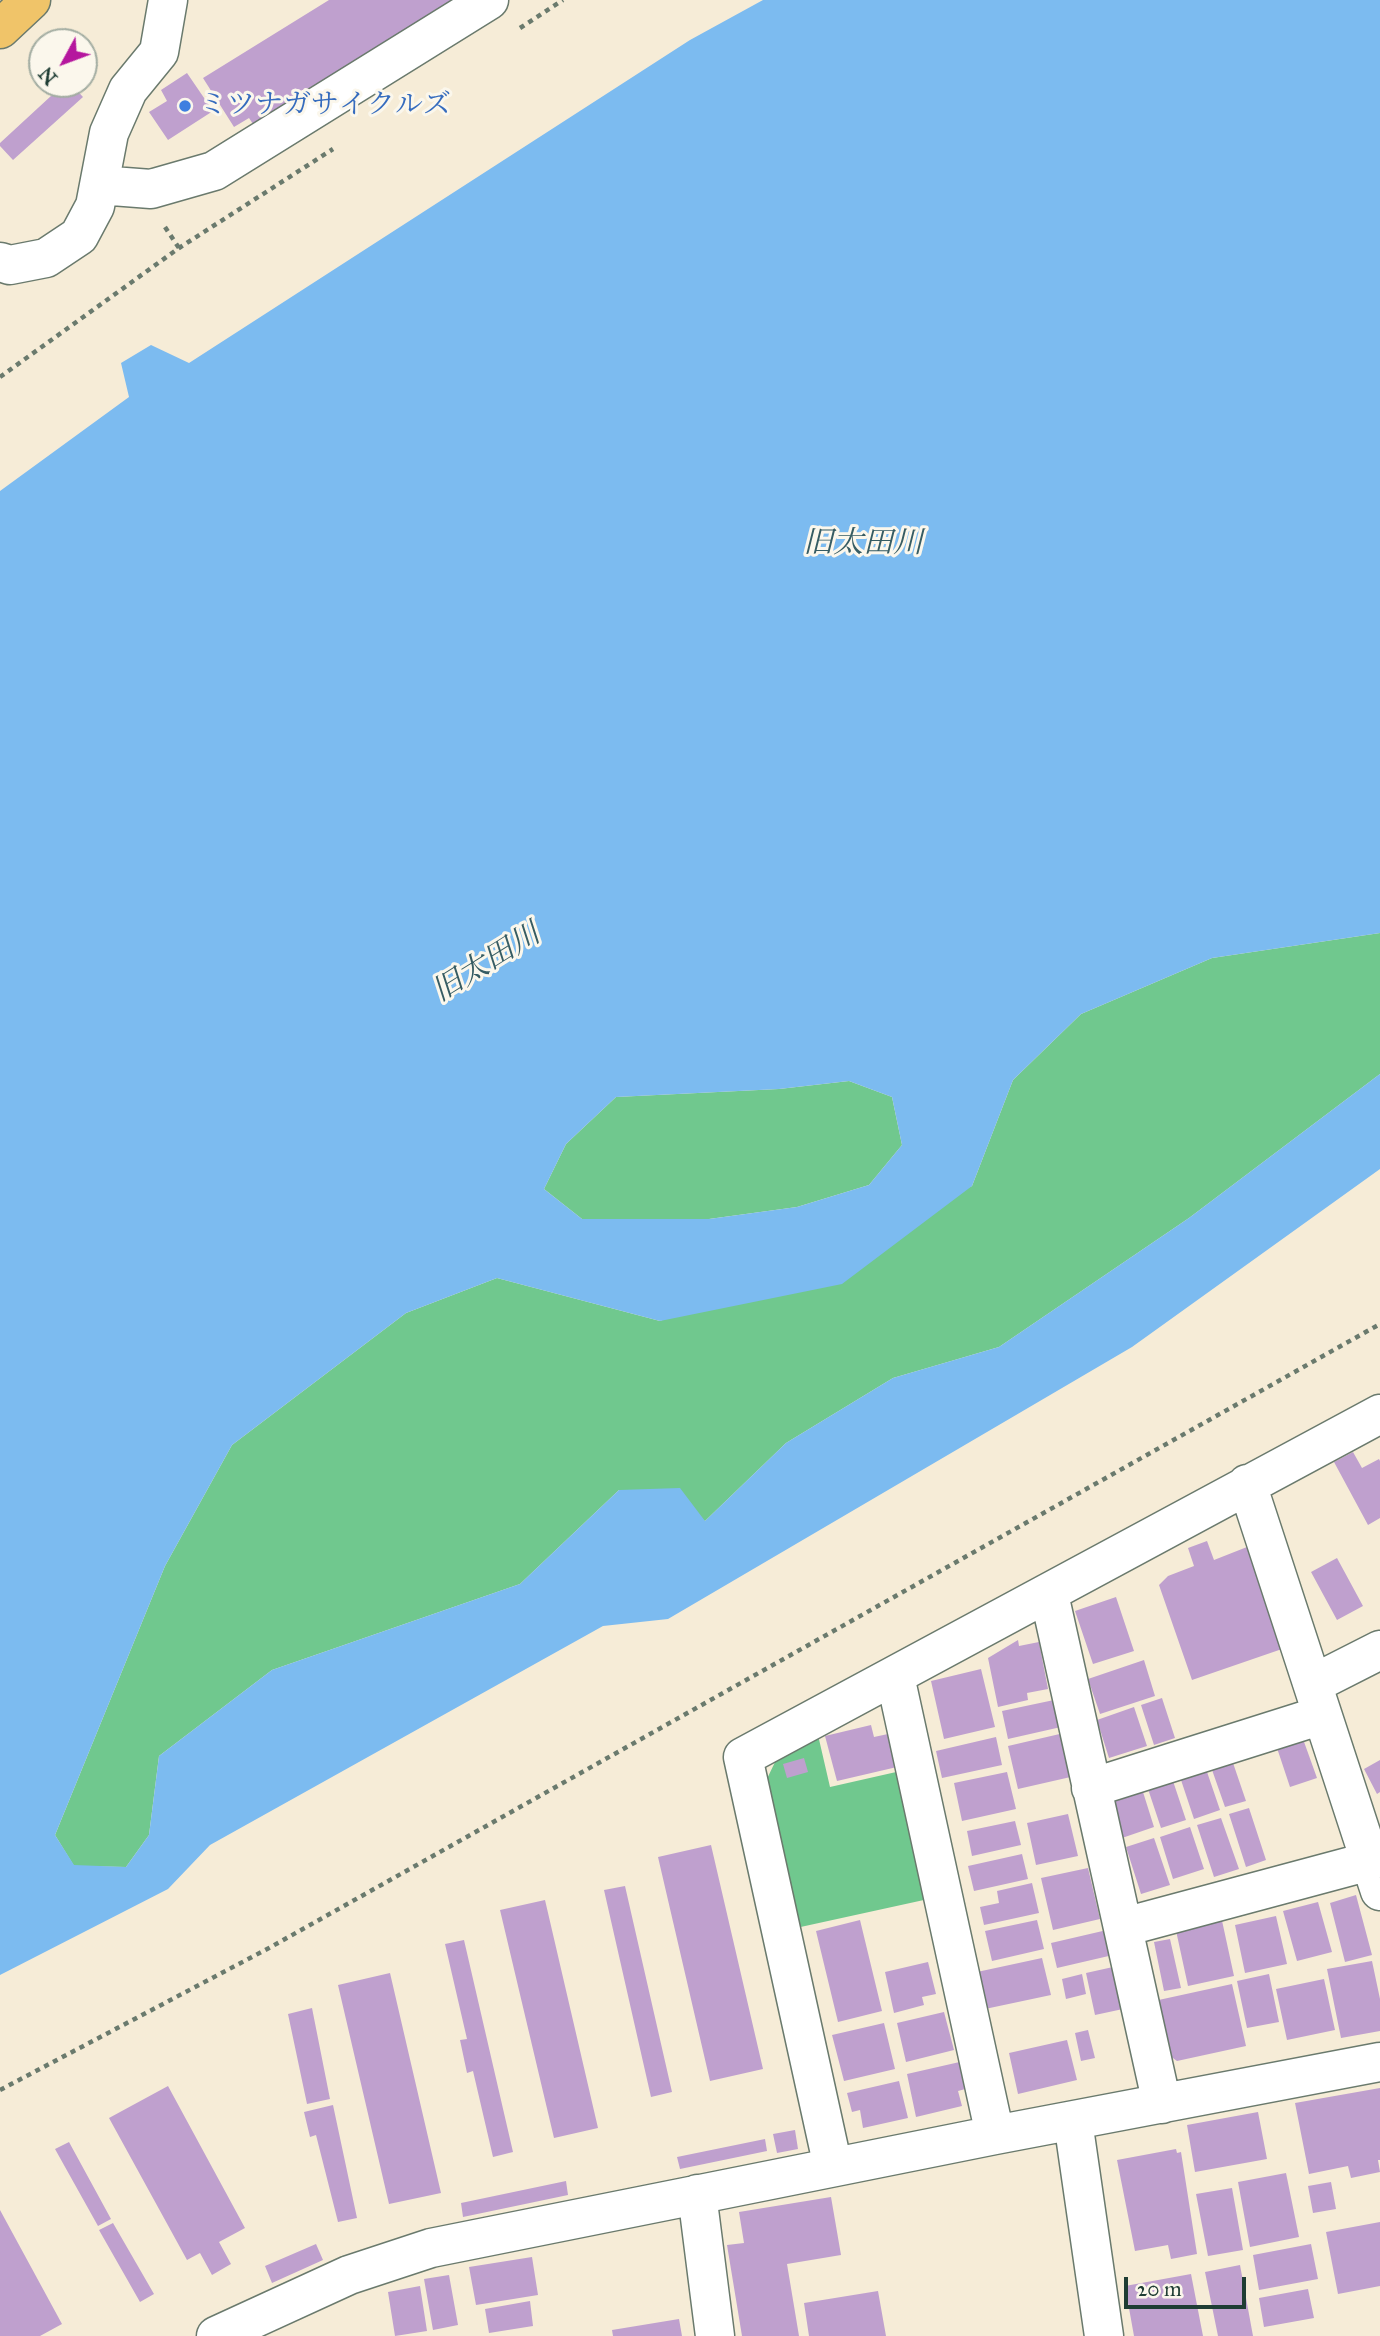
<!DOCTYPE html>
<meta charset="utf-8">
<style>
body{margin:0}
#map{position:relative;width:1380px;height:2336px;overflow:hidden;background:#f6ecd7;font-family:"IM FELL Great Primer",serif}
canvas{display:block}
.north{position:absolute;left:28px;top:28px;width:70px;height:70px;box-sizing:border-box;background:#fbf7ec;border:2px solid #a3ada2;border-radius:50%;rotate:229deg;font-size:19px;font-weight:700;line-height:28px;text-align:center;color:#1f3d34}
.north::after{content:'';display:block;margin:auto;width:24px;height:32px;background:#b5179e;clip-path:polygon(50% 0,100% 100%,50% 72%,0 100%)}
.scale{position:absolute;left:1124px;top:2277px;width:122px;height:32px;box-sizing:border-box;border:4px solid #1f3d34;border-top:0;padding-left:9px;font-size:21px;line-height:24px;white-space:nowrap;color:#1f3d34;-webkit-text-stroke:5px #fbf7ec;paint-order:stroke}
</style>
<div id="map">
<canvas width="1380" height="2336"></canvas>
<div class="north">N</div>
<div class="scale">20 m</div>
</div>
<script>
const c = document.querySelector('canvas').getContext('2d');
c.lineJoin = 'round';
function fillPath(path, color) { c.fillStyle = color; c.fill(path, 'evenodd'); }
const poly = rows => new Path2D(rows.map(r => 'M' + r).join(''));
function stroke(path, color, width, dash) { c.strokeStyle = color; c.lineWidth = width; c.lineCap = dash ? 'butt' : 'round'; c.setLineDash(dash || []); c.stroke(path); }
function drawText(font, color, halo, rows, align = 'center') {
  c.font = font + ' "IM FELL Great Primer","Noto Serif JP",serif'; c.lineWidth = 6; c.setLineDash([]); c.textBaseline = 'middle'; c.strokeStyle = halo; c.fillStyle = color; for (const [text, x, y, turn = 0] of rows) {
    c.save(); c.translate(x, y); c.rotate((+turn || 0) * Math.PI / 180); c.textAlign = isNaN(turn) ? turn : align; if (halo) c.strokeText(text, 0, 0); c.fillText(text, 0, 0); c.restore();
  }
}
fillPath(poly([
 [1380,933,1380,1074,1189,1218,999,1347,893,1378,786,1443,705,1521,619,1490,520,1584,272,1670,159,1756,149,1835,126,1867,74,1866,55,1835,165,1566,232,1445,406,1313,497,1278,660,1321,972,1186,1013,1080,1081,1014,1212,958],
 [849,1081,892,1097,902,1145,869,1185,797,1207,709,1219,582,1219,544,1189,566,1144,616,1097,779,1089],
 [818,1735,830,1787,905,1770,933,1898,796,1928,763,1787,777,1758]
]), '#70c88e');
fillPath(poly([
 [763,0,1380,0,1380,933,1212,958,1081,1014,1013,1080,972,1186,842,1284,660,1321,497,1278,406,1313,232,1445,165,1566,55,1835,74,1865,126,1867,149,1835,159,1756,272,1670,520,1584,619,1490,680,1488,705,1521,786,1443,893,1378,999,1347,1189,1218,1380,1074,1380,1169,1132,1347,668,1619,603,1626,210,1845,168,1889,0,1975,0,491,129,397,121,363,151,345,189,363,690,40],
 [849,1081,892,1097,902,1145,869,1185,797,1207,709,1219,582,1219,544,1189,566,1144,616,1097,779,1089]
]), '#7cbbf0');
fillPath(poly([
 [329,0,469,0,257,130,249,118,234,127,203,78],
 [187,73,213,111,168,140,149,112,167,101,161,90],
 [64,84,71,84,83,97,13,160,0,146,0,143],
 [1353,1452,1362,1468,1379,1459,1380,1461,1380,1518,1368,1525,1334,1462],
 [1207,1541,1214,1560,1247,1547,1282,1649,1192,1680,1159,1585,1168,1576,1194,1566,1188,1548],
 [1337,1558,1363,1606,1337,1620,1311,1572],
 [1116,1597,1134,1651,1093,1664,1075,1611],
 [1018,1640,1019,1646,1039,1642,1048,1689,1027,1693,1028,1700,998,1707,988,1658],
 [1144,1660,1155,1696,1100,1714,1088,1679],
 [981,1669,995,1727,944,1739,931,1681],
 [1162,1698,1175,1738,1154,1745,1141,1705],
 [1054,1700,1061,1727,1008,1739,1002,1711],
 [1134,1707,1147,1746,1109,1758,1097,1720],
 [871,1725,874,1737,888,1734,897,1767,837,1781,825,1736],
 [1064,1733,1075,1776,1018,1789,1008,1746],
 [996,1737,1002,1765,942,1778,936,1751],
 [1303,1739,1317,1778,1290,1787,1277,1748],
 [804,1758,808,1772,787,1778,783,1764],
 [1232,1760,1246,1801,1225,1807,1211,1767],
 [1380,1760,1380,1792,1377,1794,1364,1769],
 [1206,1769,1220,1810,1194,1819,1180,1777],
 [1007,1772,1016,1809,962,1821,954,1783],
 [1172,1778,1186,1820,1161,1828,1147,1786],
 [1143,1792,1154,1827,1122,1838,1110,1803],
 [1249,1808,1266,1860,1246,1867,1229,1814],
 [1068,1814,1078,1856,1036,1865,1027,1823],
 [1221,1818,1239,1869,1214,1877,1197,1825],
 [1015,1821,1021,1845,972,1856,967,1831],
 [1190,1827,1204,1869,1173,1879,1160,1837],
 [1154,1838,1170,1885,1141,1894,1126,1847],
 [711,1845,763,2069,710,2081,658,1857],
 [1022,1854,1028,1879,974,1891,968,1866],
 [1088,1868,1100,1919,1053,1930,1041,1878],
 [1032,1883,1039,1913,984,1925,980,1907,999,1903,997,1891],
 [625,1886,672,2092,651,2097,604,1890],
 [1356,1895,1372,1955,1345,1962,1330,1903],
 [545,1900,598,2128,554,2138,500,1910],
 [1318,1902,1332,1952,1297,1961,1283,1911],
 [1221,1916,1234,1976,1188,1986,1175,1926],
 [1276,1916,1287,1964,1245,1973,1235,1925],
 [860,1920,882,2011,838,2022,816,1931],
 [1037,1920,1044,1949,992,1961,985,1931],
 [1107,1930,1113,1955,1057,1968,1051,1943],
 [1170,1939,1181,1988,1164,1991,1154,1942],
 [464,1940,513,2152,493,2157,473,2071,467,2073,460,2040,467,2039,445,1944],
 [1042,1958,1051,1995,985,2009,977,1972],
 [1372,1961,1380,1999,1380,2031,1341,2038,1327,1969],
 [928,1962,936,1994,922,1997,924,2005,894,2013,885,1972],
 [1113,1967,1123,2009,1095,2015,1086,1973],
 [390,1973,441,2193,389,2204,338,1985],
 [1082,1974,1086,1994,1066,1999,1062,1979],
 [1269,1974,1279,2022,1247,2028,1237,1981],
 [1324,1979,1335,2030,1287,2040,1276,1989],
 [1232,1984,1246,2046,1177,2061,1166,2053,1154,2001],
 [312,2008,330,2099,307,2104,288,2014],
 [944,2012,954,2050,906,2062,897,2023],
 [884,2023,895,2069,844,2081,832,2035],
 [1088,2030,1095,2058,1081,2061,1075,2033],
 [1067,2040,1077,2080,1018,2094,1009,2053],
 [964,2061,969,2088,958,2091,962,2106,916,2117,907,2074],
 [899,2081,908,2118,863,2128,860,2110,852,2112,847,2093],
 [168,2086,245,2228,219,2242,231,2264,212,2275,200,2253,187,2260,109,2118],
 [1380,2088,1380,2160,1378,2160,1380,2172,1351,2178,1348,2166,1309,2174,1295,2103],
 [333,2105,357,2218,338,2222,316,2135,310,2137,304,2112],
 [1258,2112,1267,2159,1195,2172,1187,2125],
 [795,2130,798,2149,777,2153,773,2134],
 [765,2139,767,2151,680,2169,677,2157],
 [69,2142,111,2219,98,2226,55,2149],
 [1176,2149,1177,2153,1181,2152,1197,2254,1171,2259,1168,2245,1135,2251,1117,2160],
 [1286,2173,1299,2237,1250,2247,1238,2182],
 [566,2181,568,2195,463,2217,461,2203],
 [1331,2182,1336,2209,1313,2213,1308,2186],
 [1232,2188,1243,2250,1208,2256,1196,2194],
 [831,2197,841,2255,787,2264,799,2336,742,2336,727,2245,744,2243,739,2212],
 [0,2210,62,2324,40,2336,0,2336],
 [1380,2222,1380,2286,1338,2294,1326,2232],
 [113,2223,154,2294,140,2302,99,2230],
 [316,2244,323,2260,272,2283,265,2266],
 [1311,2244,1318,2279,1259,2290,1253,2255],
 [532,2257,538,2295,476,2305,469,2267],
 [1240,2265,1253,2336,1218,2336,1205,2272],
 [1191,2274,1203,2336,1134,2336,1125,2286],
 [449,2275,458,2325,433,2330,424,2279],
 [420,2286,427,2331,395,2336,388,2292],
 [1308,2289,1314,2318,1264,2327,1259,2298],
 [878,2291,886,2336,809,2336,804,2303],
 [530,2301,533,2326,489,2333,485,2309],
 [679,2319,682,2336,613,2336,612,2330]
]), '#bfa0ce');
const minor = poly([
 [99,185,151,189,214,171,489,0],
 [0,262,10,265,46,258,79,236,95,206,109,133,128,90,159,52,168,0],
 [1247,1484,1380,1891],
 [1049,1594,1162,2104],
 [895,1676,995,2135],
 [1313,1684,1380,1650],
 [1091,1788,1322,1715],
 [1124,1927,1370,1861],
 [1073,2121,1104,2336],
 [833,2167,743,1757,1380,1414],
 [697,2194,715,2336],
 [216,2336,349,2275,431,2248,995,2135,1380,2062]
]);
const highway = poly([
 [0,29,31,0]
]);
stroke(minor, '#6a7a6d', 41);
stroke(highway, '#6a7a6d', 41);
stroke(poly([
 [520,28,563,0],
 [165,227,179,248],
 [0,377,179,248,333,149],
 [0,2090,269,1948,1380,1324]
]), '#6a7a6d', 4.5, [5, 5]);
stroke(minor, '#fff', 38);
stroke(highway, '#f0c469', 38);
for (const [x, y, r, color] of [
 [185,106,7,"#3f7fe0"]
]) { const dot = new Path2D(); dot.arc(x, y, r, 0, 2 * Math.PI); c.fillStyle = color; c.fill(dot); stroke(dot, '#fbf7ec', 2.5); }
drawText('28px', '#366cbe', '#fbf7ec', [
 ["ミツナガサイクルズ",199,106]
], 'left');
drawText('italic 30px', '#365c63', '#fbf7ec', [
 ["旧太田川",863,545],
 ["旧太田川",487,964,-32]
]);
</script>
